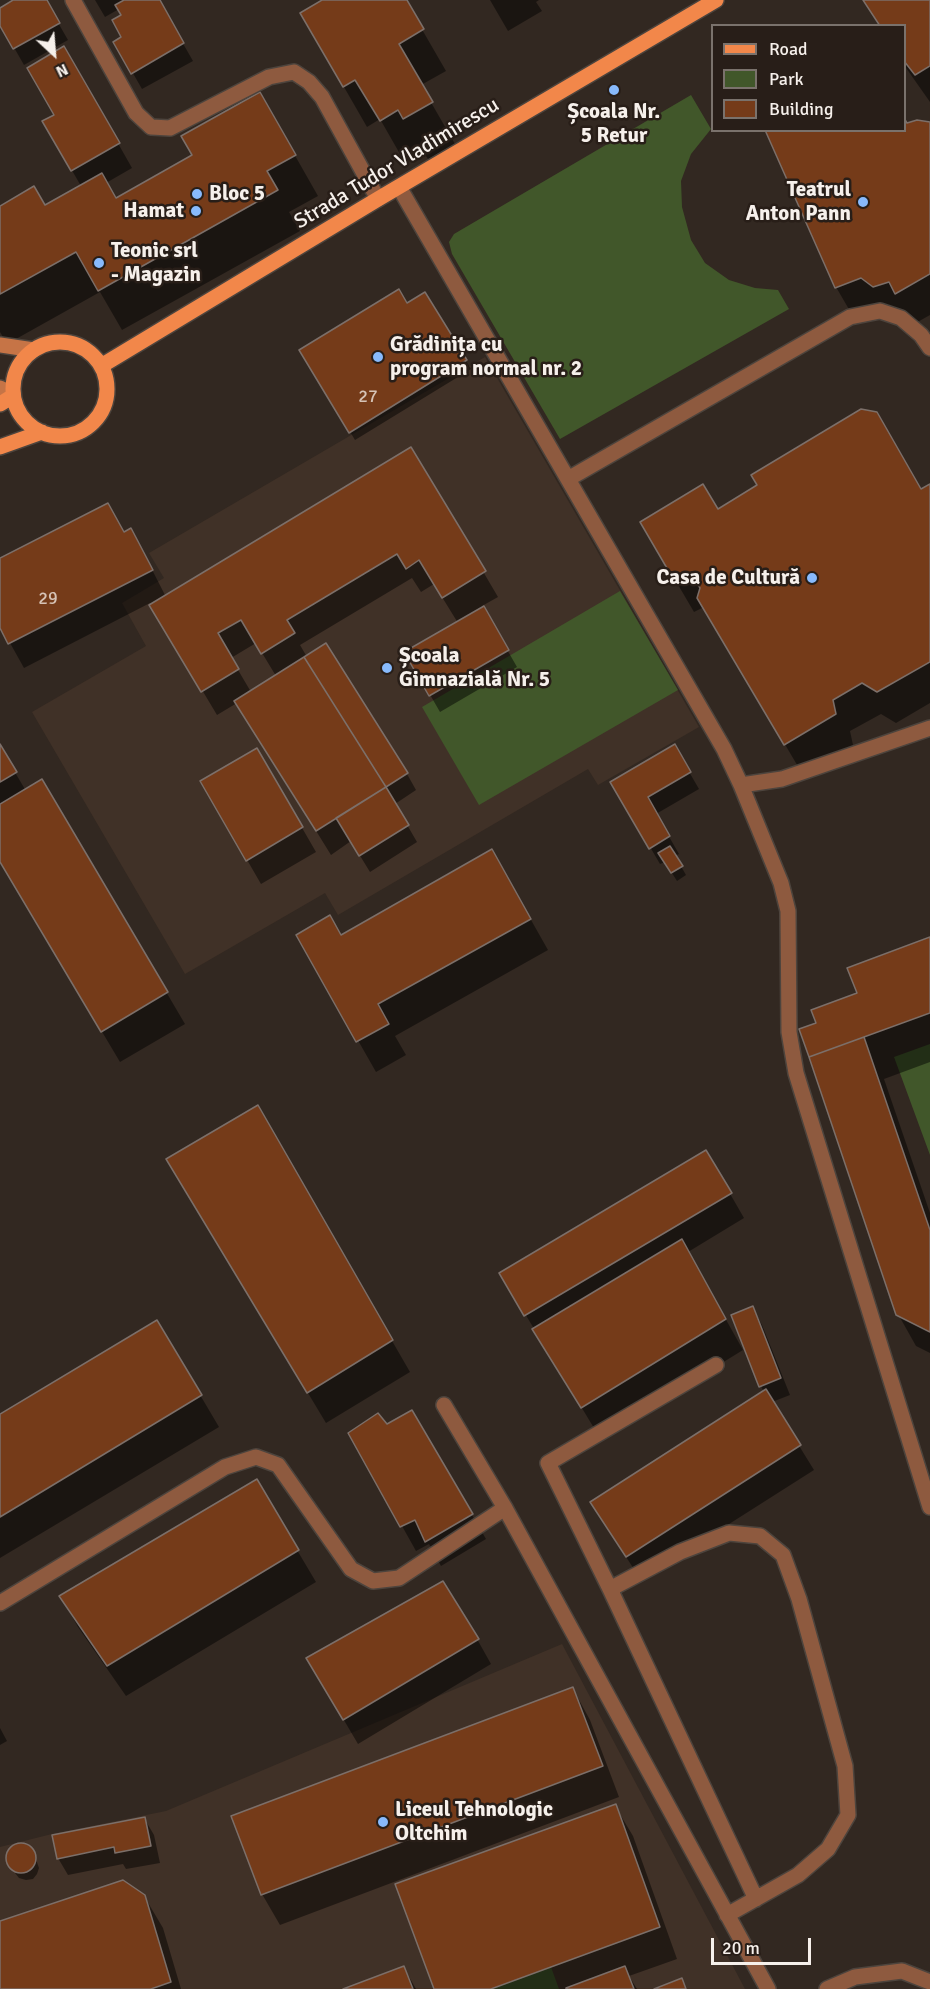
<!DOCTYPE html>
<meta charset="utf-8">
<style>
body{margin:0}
#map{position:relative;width:930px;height:1989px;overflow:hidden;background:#322821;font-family:Signika,sans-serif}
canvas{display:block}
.legend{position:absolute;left:711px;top:24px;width:195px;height:108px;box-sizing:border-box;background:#281e18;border:2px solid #7a726c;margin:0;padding:8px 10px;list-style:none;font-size:18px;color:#f6f0eb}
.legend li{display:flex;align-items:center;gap:12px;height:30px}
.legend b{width:30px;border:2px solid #7a726c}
.north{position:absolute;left:24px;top:24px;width:60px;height:60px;-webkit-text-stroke:4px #281e18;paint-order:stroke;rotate:154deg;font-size:16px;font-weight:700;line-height:24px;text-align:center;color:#f6f0eb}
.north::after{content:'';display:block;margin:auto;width:21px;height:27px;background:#f6f0eb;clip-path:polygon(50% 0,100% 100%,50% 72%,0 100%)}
.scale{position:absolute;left:711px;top:1938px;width:100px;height:27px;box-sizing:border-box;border:3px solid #f6f0eb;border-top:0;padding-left:8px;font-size:18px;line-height:21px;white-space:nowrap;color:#f6f0eb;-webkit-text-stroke:4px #281e18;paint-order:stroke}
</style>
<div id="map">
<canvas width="930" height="1989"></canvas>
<ul class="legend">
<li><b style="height:8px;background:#f2874a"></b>Road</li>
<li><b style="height:16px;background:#41572a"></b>Park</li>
<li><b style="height:16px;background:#753b19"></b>Building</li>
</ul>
<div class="north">N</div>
<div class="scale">20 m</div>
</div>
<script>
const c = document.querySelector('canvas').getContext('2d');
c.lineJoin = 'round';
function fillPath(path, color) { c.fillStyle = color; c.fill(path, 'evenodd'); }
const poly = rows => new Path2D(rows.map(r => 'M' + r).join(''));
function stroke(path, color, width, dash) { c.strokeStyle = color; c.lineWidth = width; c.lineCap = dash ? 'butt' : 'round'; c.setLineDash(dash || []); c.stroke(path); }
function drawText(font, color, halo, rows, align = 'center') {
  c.font = font + ' Signika,sans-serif'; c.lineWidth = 5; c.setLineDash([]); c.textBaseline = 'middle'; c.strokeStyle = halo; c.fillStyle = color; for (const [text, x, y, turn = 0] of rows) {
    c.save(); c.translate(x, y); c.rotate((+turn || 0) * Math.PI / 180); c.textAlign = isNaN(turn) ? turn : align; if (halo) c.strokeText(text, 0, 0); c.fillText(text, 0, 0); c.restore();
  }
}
fillPath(poly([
 [485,357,699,727,598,785,588,769,338,915,325,893,185,974,32,712,146,646,122,603,164,578,149,553],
 [562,1644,745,1989,0,1989,0,1847,52,1834,166,1811]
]), '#403127');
fillPath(poly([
 [691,95,711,129,691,154,681,181,682,207,691,240,705,263,729,280,755,288,778,290,789,309,560,439,452,254,449,242,454,234],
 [620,591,678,690,479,805,422,707],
 [930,1044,930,1155,894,1057],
 [551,1967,559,1989,491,1989]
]), '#41572a');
fillPath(poly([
 [15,0,45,0,68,40,24,65,0,23,0,9],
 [95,0,158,0,193,61,142,89,115,42,123,37,123,15,119,9,105,17],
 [325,0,405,0,446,71,421,85,455,144,428,159,422,150,404,161,380,119,367,127,302,14],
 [490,0,539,0,536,2,542,11,508,31],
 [864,0,930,0,930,102,904,65,904,26,879,26],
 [64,48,132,168,106,183,116,200,194,155,260,94,318,196,289,212,300,231,122,330,100,292,7,344,0,332,0,207,44,207,81,186,44,122,56,116],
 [904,118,908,125,930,124,930,315,914,324,908,313,891,317,854,318,836,287,904,130],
 [424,294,471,369,355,440,301,350,407,305],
 [411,449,498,597,482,606,517,667,440,712,406,653,458,623,434,584,421,592,412,578,300,645,307,657,407,774,416,790,395,804,417,842,370,872,351,841,331,855,237,703,217,715,150,603,24,668,0,625,0,559,124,534,144,554,166,597],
 [256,643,276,676,251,692,231,658],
 [759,486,921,491,930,486,930,703,896,723,881,714,850,731,853,745,803,775,704,607,694,612,660,554,717,511],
 [674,746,699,789,656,814,679,854,675,856,686,875,677,881,665,862,660,864,612,782],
 [0,747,26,791,42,781,185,1024,120,1062,0,860],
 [257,750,316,852,261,884,202,782],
 [492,851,548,950,395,1036,406,1055,376,1072,298,935,341,936],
 [930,939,930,1062,884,1079,930,1213,930,1353,916,1346,898,1314,801,1030,818,1024],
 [257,1107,410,1372,326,1423,186,1190],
 [706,1152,744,1218,688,1252,743,1350,600,1438,501,1274],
 [753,1308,762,1325,790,1395,772,1402,814,1470,641,1580,606,1526,764,1392,761,1386],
 [157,1322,219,1427,0,1558,0,1416],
 [412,1412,486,1539,441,1566,429,1544,416,1551,350,1433,387,1426],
 [256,1481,316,1582,126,1696,78,1627,61,1597],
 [477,1639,491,1664,358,1744,308,1659],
 [573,1689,590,1720,619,1797,280,1925,262,1894],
 [0,1728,7,1741,0,1745],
 [615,1806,633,1836,677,1959,629,1976,637,1989,435,1989],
 [144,1818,154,1835,160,1863,126,1869,123,1864,68,1875,58,1858],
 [21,1845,28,1846,33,1851,39,1868,37,1874,33,1879,26,1880,19,1878,15,1873,8,1857,9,1851,14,1846],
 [144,1896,163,1928,181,1989,0,1989,0,1923],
 [404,1968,416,1989,347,1989]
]), '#0007');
const building = poly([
 [13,0,47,0,60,23,13,49,0,26,0,8,13,0],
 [124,0,160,0,184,43,131,74,113,42,121,37,112,20,121,15,115,5,124,0],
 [322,0,407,0,424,29,399,44,433,102,403,119,398,110,380,121,355,80,343,87,300,13,322,0],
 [863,0,930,0,930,66,915,75,904,61,904,26,880,26,863,0],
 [64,46,120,143,71,171,42,121,54,115,27,68,64,46],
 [260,92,296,155,267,171,278,190,98,291,76,252,0,294,0,206,34,186,45,205,102,173,116,198,192,155,181,136,260,92],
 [904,118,907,123,917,120,930,122,930,274,895,294,889,282,873,287,861,278,835,288,765,130,904,130,904,118],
 [399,289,407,303,425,292,467,360,349,433,299,350,399,289],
 [861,409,877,412,921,489,930,484,930,662,877,692,862,683,833,700,836,714,784,745,697,598,700,588,691,573,675,582,640,522,703,484,718,509,757,485,751,475,861,409],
 [411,447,486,571,442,598,419,560,406,569,397,554,287,620,295,633,261,654,241,620,218,633,239,669,201,692,149,605,411,447],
 [108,503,124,532,131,528,153,570,8,644,0,628,0,558,108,503],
 [484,606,509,650,429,696,404,652,484,606],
 [326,643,408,773,386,787,304,657,326,643],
 [304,657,386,787,316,831,234,701,304,657],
 [0,744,17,772,0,782,0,744],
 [675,744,691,772,648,797,670,836,649,849,610,782,675,744],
 [257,748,303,827,246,861,200,781,257,748],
 [42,779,168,992,101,1032,0,862,0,804,42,779],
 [386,787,409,825,359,856,336,818,386,787],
 [670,846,683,866,671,873,658,853,670,846],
 [492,849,531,919,378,1004,389,1024,356,1042,296,935,330,915,341,935,492,849],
 [930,937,930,1013,809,1057,799,1029,816,1023,811,1010,857,993,847,968,930,937],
 [864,1037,930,1230,930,1332,896,1315,809,1057,864,1037],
 [258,1105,393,1340,307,1393,166,1159,258,1105],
 [706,1150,732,1193,524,1316,499,1273,706,1150],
 [682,1239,726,1319,581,1408,532,1329,682,1239],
 [753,1306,781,1378,759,1387,731,1315,753,1306],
 [157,1320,202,1395,0,1517,0,1414,157,1320],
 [766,1389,801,1445,626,1557,590,1502,766,1389],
 [412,1410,473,1514,425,1542,415,1520,400,1527,348,1433,378,1413,387,1424,412,1410],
 [257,1479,299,1550,107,1666,59,1596,257,1479],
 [443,1581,479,1639,343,1720,306,1658,443,1581],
 [573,1687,603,1766,261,1895,231,1816,573,1687],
 [616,1804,660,1927,491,1989,434,1989,395,1884,616,1804],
 [145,1817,151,1846,115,1853,114,1847,57,1859,52,1835,145,1817],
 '6 1858a15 15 0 1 1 30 0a15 15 0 1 1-30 0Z',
 [123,1880,145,1895,171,1982,151,1989,0,1989,0,1921,123,1880],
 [404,1966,413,1989,343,1989,404,1966],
 [625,1966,634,1989,566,1989,566,1988,625,1966],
 [682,1978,686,1989,654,1989,682,1978]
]);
fillPath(building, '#753b19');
stroke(building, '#7c6f69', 1.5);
const service = poly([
 [399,187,724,749,741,785,782,779,930,728],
 [568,479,850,317,880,311,901,318,921,335,930,348],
 [741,785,781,883,788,911,789,1032,796,1073,930,1507],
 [716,1365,548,1463,610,1589,756,1899],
 [444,1405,505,1508,768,1989],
 [610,1589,680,1552,729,1533,760,1536,783,1555,799,1599,845,1766,848,1815,828,1849,798,1875,727,1915],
 [0,1603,225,1467,256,1457,278,1465,351,1569,373,1581,399,1578,505,1508],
 [827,1989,855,1977,902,1971,930,1982]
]);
const minor = poly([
 [73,0,136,113,151,127,170,128,269,77,294,72,309,82,322,97,378,199]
]);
const secondary = poly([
 [0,345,34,350],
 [0,388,13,394]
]);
const primary = poly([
 '13 389a47 47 0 1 1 94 0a47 47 0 1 1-94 0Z',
 [101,366,378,199,716,0],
 [0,404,13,396],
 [0,447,42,432]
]);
stroke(service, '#4d443d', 18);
stroke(minor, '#4d443d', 18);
stroke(secondary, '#4d443d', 18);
stroke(primary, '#4d443d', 18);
stroke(service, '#8e5a3f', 15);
stroke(minor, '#8e5a3f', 15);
stroke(secondary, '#c67446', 15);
stroke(primary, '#f2874a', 15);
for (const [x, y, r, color] of [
 [614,90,6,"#88bafc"],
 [197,194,6,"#88bafc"],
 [863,202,6,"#88bafc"],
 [196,211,6,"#88bafc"],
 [99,263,6,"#88bafc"],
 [378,357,6,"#88bafc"],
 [812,578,6,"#88bafc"],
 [387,668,6,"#88bafc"],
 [383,1822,6,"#88bafc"]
]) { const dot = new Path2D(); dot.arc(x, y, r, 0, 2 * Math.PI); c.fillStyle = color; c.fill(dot); stroke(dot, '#281e18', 2); }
drawText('18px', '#d6c3b6', null, [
 ["27",368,397],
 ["29",48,599]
]);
drawText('bold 21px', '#f6f0eb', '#281e18', [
 ["Școala Nr.",614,112,"center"],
 ["5 Retur",614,136,"center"],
 ["Teatrul",851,190,"right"],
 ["Anton Pann",851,214,"right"],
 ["Bloc 5",209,194],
 ["Hamat",184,211,"right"],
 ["Teonic srl",111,251],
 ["- Magazin",111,275],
 ["Grădinița cu",390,345],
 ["program normal nr. 2",390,369],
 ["Casa de Cultură",800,578,"right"],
 ["Școala",399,656],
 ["Gimnazială Nr. 5",399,680],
 ["Liceul Tehnologic",395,1810],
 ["Oltchim",395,1834]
], 'left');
drawText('21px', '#f6f0eb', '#281e18', [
 ["Strada Tudor Vladimirescu",397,164,-31]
]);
</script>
